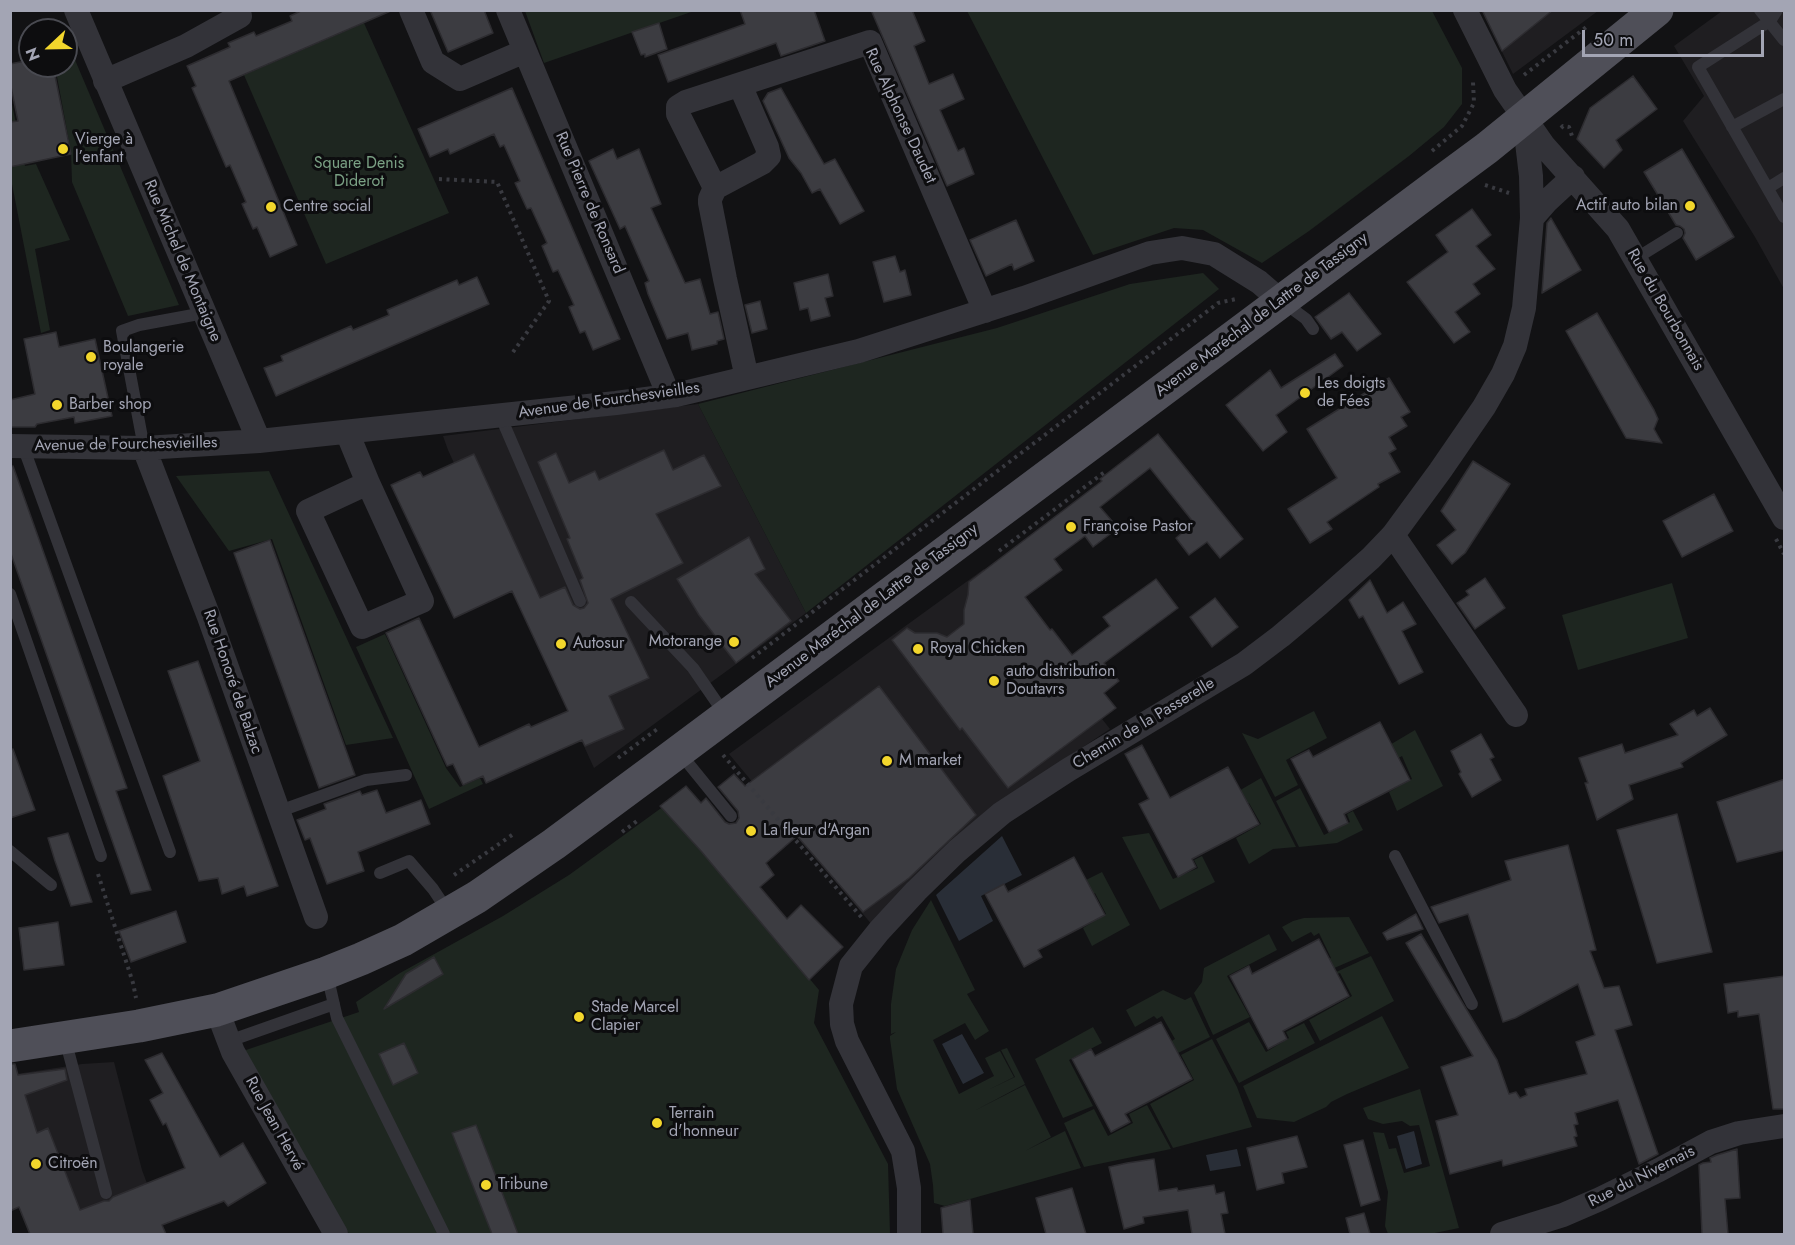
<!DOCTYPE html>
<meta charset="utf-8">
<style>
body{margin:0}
#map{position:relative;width:1795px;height:1245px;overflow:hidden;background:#121214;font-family:Jost,sans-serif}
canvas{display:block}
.frame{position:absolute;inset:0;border:12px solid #a3a5b4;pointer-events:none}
.north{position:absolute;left:18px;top:18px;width:60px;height:60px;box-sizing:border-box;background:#0d0d0f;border:2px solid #494a51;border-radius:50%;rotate:248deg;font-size:16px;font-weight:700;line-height:24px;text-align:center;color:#a3a5b4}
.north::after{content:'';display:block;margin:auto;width:21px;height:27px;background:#f2d62c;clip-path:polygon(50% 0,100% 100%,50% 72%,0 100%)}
.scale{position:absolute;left:1582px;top:30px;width:182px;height:27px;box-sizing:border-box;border:3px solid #a3a5b4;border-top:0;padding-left:8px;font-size:18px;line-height:21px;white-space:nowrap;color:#a3a5b4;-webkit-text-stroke:4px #0d0d0f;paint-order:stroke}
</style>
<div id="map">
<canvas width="1795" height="1245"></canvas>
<div class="frame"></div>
<div class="north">N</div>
<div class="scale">50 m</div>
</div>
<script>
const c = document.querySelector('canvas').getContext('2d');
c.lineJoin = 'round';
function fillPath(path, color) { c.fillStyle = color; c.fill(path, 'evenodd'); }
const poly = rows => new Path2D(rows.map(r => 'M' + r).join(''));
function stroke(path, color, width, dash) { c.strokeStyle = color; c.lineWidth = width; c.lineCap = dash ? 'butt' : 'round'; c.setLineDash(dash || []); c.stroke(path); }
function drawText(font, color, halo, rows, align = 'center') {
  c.font = font + ' Jost,sans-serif'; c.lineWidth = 6; c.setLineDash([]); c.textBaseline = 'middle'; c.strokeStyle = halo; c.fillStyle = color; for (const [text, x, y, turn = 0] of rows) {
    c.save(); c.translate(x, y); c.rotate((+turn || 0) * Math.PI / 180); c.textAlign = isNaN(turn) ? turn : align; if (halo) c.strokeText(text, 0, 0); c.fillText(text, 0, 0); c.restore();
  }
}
fillPath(poly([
 [1482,11,1598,11,1513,74],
 [1722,11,1784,11,1784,289,1755,237,1683,121,1704,96,1674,46],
 [698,404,806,613,594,768,448,450,443,436],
 [984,569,1110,729,1011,795,873,926,729,754],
 [114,1062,142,1170,166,1234,29,1234,11,1189,10,1075,82,1064]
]), '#1f1e21');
fillPath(poly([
 [525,11,694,11,544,63],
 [967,11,1432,11,1462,68,1462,104,1444,127,1409,156,1309,231,1262,263,1203,230,1174,228,1093,255],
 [364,23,449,213,326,264,244,75],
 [66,41,67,41,179,305,128,316,72,182,71,152,55,66,66,66],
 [10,95,25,166,36,164,70,240,35,249,50,330,41,333,11,179],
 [1203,273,1219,289,806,613,698,404,997,328,1130,284],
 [269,471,393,738,346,745,272,539,229,551,176,476],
 [1672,583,1688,638,1578,670,1562,615],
 [385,634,446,768,460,787,480,778,483,784,429,809,356,647],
 [1314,711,1327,738,1286,760,1298,785,1275,797,1242,733,1258,739],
 [1415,730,1443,786,1397,811,1389,792,1412,779,1402,756,1395,760,1388,746],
 [1261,778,1296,847,1273,849,1249,864,1236,838,1261,824,1249,803,1244,806,1237,792],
 [1300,788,1324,835,1350,822,1347,814,1353,811,1363,830,1337,843,1299,847,1276,801],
 [664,806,819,990,814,1023,888,1164,890,1234,349,1234,243,1051,359,1012,356,1002,400,973,503,916,569,875],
 [1149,833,1173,879,1198,868,1194,860,1202,856,1215,882,1160,910,1122,837],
 [1102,872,1130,925,1092,946,1083,928,1106,914,1095,893,1090,896,1082,882],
 [931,900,975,990,967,994,989,1031,975,1040,965,1023,933,1040,959,1094,994,1076,985,1058,1000,1051,1014,1077,988,1090,1015,1077,1001,1050,1007,1048,1025,1084,974,1111,1025,1085,1051,1137,1025,1151,1065,1131,1081,1168,945,1206,934,1203,933,1185,930,1164,897,1089,890,1039,890,1036,896,1032,891,1034,891,1004,896,969,912,930],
 [1349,917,1369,953,1332,969,1327,960,1331,958,1319,933,1314,936,1311,932,1292,942,1282,927,1293,921,1304,918],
 [1269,934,1277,950,1227,976,1250,1017,1213,1035,1194,993,1202,982,1204,968],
 [1371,956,1394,1001,1320,1041,1309,1020,1352,996,1340,973,1335,975,1334,973],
 [1163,990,1185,1000,1191,997,1210,1037,1174,1055,1168,1043,1175,1039,1162,1016,1157,1019,1154,1016,1135,1027,1126,1010],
 [1382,1016,1409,1068,1347,1094,1331,1102,1326,1107,1294,1122,1257,1118,1243,1086],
 [1249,1022,1266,1052,1289,1038,1286,1032,1304,1023,1315,1043,1239,1083,1216,1039],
 [1093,1027,1102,1043,1069,1060,1093,1106,1063,1118,1035,1059],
 [1212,1039,1237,1087,1252,1127,1173,1148,1150,1104,1194,1080,1181,1055],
 [1420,1089,1459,1228,1430,1234,1388,1234,1385,1226,1388,1192,1373,1132,1384,1133,1389,1149,1396,1148,1404,1173,1430,1166,1419,1125,1410,1126,1402,1121,1383,1124,1368,1119,1363,1108],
 [1147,1105,1171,1149,1084,1167,1064,1123,1094,1109,1108,1136,1133,1123,1129,1114]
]), '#1e2620');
fillPath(poly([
 [1002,836,1022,875,981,896,993,921,959,941,936,895],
 [962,1034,984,1073,963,1084,942,1044],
 [1414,1131,1422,1164,1406,1169,1397,1136],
 [1237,1149,1241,1166,1210,1171,1206,1155]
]), '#292e37');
const building = poly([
 [303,10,393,10,229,81,297,245,270,257,257,227,253,229,242,204,246,202,230,165,226,167,192,88,196,86,187,66,230,47,228,43,254,32,256,36,292,21,290,16,303,10],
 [430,10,484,10,493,33,448,52,430,10],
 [740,10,814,10,825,41,781,56,776,43,668,82,658,55,745,24,740,10],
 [871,10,912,10,925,41,914,46,929,84,953,74,964,99,940,110,958,151,964,148,974,174,947,186,871,10],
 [1482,10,1553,10,1502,51,1482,10],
 [659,23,667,49,645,57,645,54,641,55,632,32,659,23],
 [30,60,30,66,53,66,71,154,10,167,10,122,18,121,10,82,10,64,30,60],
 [1633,76,1657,109,1616,140,1622,150,1604,168,1577,139,1590,108,1633,76],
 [512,88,620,339,593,350,585,331,580,333,569,307,574,305,558,270,553,272,542,246,547,243,531,208,527,209,515,183,520,181,504,145,500,147,494,134,450,154,448,149,430,157,418,129,512,88],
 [781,88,824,164,835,159,864,211,840,224,820,189,812,193,801,173,789,158,763,101,768,93,781,88],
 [613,149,617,159,639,149,661,204,651,208,685,283,700,279,710,314,718,312,724,339,717,341,717,344,692,350,688,333,667,339,648,294,645,283,649,281,625,226,620,229,589,161,613,149],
 [1682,149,1734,237,1696,260,1683,238,1685,233,1684,229,1680,226,1676,225,1644,172,1682,149],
 [1472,209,1491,235,1476,246,1495,269,1473,284,1480,294,1455,312,1470,332,1454,343,1407,282,1448,252,1436,235,1472,209],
 [1551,218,1581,270,1542,293,1547,223,1551,218],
 [1016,220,1034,261,1014,270,1012,264,986,276,970,240,1016,220],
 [895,256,900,272,905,270,911,295,884,302,873,262,895,256],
 [828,274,833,296,825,298,830,316,811,321,808,308,800,310,794,283,828,274],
 [477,277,489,304,276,396,264,368,283,361,281,356,351,326,353,330,389,315,387,310,457,280,459,285,477,277],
 [1349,293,1381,334,1357,351,1342,332,1331,339,1315,317,1349,293],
 [760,301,767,329,752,333,745,305,760,301],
 [1597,313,1654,410,1658,419,1654,429,1662,443,1626,438,1566,331,1597,313],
 [56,332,59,347,95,339,112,416,75,423,74,417,37,424,35,427,10,427,10,400,35,394,24,339,56,332],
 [1335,354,1343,366,1276,415,1287,432,1263,451,1226,405,1270,370,1281,388,1335,354],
 [1389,378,1410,412,1401,417,1407,426,1389,437,1396,449,1389,453,1400,472,1378,484,1379,487,1327,522,1332,529,1310,543,1288,509,1337,478,1307,429,1389,378],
 [1158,434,1243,539,1220,558,1207,542,1189,555,1176,538,1194,523,1150,468,1100,507,1118,528,1093,547,1085,536,1054,559,1062,570,1025,597,1050,630,1052,629,1072,655,1110,626,1103,617,1156,579,1178,608,1104,663,1119,681,1104,693,1116,708,1008,788,962,728,960,730,892,640,907,628,915,633,937,633,947,637,964,624,964,610,968,595,969,582,1102,481,1100,479,1158,434],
 [664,450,673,470,704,455,721,486,656,514,683,563,611,599,649,678,609,696,624,729,585,746,582,740,486,783,483,776,463,785,453,764,447,766,386,633,419,618,479,747,529,724,531,727,568,711,512,591,454,618,391,485,420,472,423,477,474,454,540,598,565,587,573,605,580,609,584,608,588,603,580,580,583,578,567,539,570,538,538,462,556,453,569,483,595,471,599,480,664,450],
 [1473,461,1510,484,1465,553,1452,564,1437,545,1456,530,1441,511,1473,461],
 [13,466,127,788,116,791,151,890,131,894,10,551,10,467,13,466],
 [1714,494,1733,531,1682,557,1663,521,1714,494],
 [749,537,765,569,755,574,791,621,736,663,699,615,677,579,749,537],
 [270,540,355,775,319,788,234,553,270,540],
 [1485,578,1505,608,1475,629,1457,603,1469,595,1466,591,1485,578],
 [1370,580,1387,613,1403,602,1416,624,1402,631,1423,672,1399,684,1363,616,1359,618,1349,600,1370,580],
 [1215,598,1238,627,1212,647,1190,617,1215,598],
 [198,661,278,886,247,896,244,886,222,894,218,878,199,881,163,776,200,761,168,671,198,661],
 [879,686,976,815,909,878,863,912,797,836,766,863,774,875,760,887,787,919,801,905,843,947,809,980,701,851,660,806,686,786,701,803,706,798,725,822,729,824,736,823,739,818,738,811,718,787,734,774,745,786,879,686],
 [1710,708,1727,735,1681,763,1683,767,1629,785,1633,799,1597,820,1585,783,1588,783,1579,758,1622,744,1625,753,1678,735,1670,724,1694,710,1697,716,1710,708],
 [1380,722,1410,780,1344,814,1348,823,1329,832,1291,759,1309,750,1313,757,1380,722],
 [1481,734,1494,757,1490,759,1501,780,1472,797,1459,774,1461,772,1451,751,1481,734],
 [1142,745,1170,798,1228,767,1259,824,1192,859,1196,867,1178,877,1139,804,1149,799,1125,754,1142,745],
 [13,749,35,810,10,818,10,750,13,749],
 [1785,779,1785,850,1737,862,1717,802,1785,779],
 [377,790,386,813,421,800,430,824,358,852,364,871,327,884,310,838,305,840,297,820,326,809,324,804,360,791,362,795,377,790],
 [1677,814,1712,952,1657,963,1617,830,1677,814],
 [68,833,92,902,71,906,55,861,48,838,68,833],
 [1568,845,1596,950,1590,951,1604,988,1619,986,1632,1025,1615,1030,1658,1154,1639,1164,1618,1100,1575,1113,1578,1124,1574,1125,1577,1136,1574,1137,1577,1146,1503,1166,1502,1160,1450,1174,1436,1121,1458,1115,1441,1067,1473,1056,1406,943,1421,934,1497,1060,1509,1094,1516,1092,1520,1098,1527,1095,1525,1089,1587,1074,1576,1042,1595,1035,1578,984,1515,1018,1503,1022,1468,914,1439,923,1431,907,1511,880,1505,861,1568,845],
 [1074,857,1105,915,1038,950,1042,957,1024,967,985,894,1004,884,1008,892,1074,857],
 [176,911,186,942,131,962,119,931,176,911],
 [1416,914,1423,929,1387,940,1383,933,1416,914],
 [58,922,64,965,24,970,19,928,58,922],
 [1319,939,1349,996,1283,1031,1287,1039,1268,1049,1230,976,1249,966,1252,974,1319,939],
 [434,957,443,974,384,1009,406,974,434,957],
 [1785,976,1785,1109,1773,1109,1759,1014,1738,1017,1738,1011,1728,1013,1724,984,1785,976],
 [1161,1022,1192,1079,1125,1114,1130,1122,1111,1132,1072,1059,1091,1049,1095,1056,1161,1022],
 [404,1043,418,1073,393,1085,379,1054,404,1043],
 [162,1053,220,1157,243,1143,266,1183,228,1206,224,1201,162,1225,166,1234,30,1234,19,1207,10,1211,10,1064,15,1064,18,1075,65,1069,67,1080,25,1095,37,1133,48,1128,80,1210,104,1201,109,1201,113,1197,185,1168,166,1123,163,1125,150,1100,163,1093,145,1060,162,1053],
 [476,1125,518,1234,492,1234,452,1133,476,1125],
 [1297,1136,1307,1167,1282,1173,1284,1183,1257,1190,1247,1148,1297,1136],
 [1363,1140,1380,1200,1361,1206,1344,1145,1363,1140],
 [1737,1149,1740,1198,1725,1199,1728,1234,1702,1234,1699,1165,1703,1163,1711,1162,1710,1158,1717,1155,1737,1149],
 [1154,1159,1159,1191,1177,1188,1178,1191,1214,1185,1216,1194,1224,1192,1228,1213,1221,1214,1225,1234,1192,1234,1188,1210,1143,1217,1144,1223,1124,1229,1109,1167,1127,1163,1154,1159],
 [1072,1188,1086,1234,1046,1234,1036,1198,1072,1188],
 [970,1200,973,1234,943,1234,941,1208,970,1200],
 [1364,1213,1370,1234,1350,1234,1346,1218,1364,1213]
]);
fillPath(building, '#3c3c41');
stroke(building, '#2d2c30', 1.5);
stroke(poly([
 [1524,75,1589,25],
 [1561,128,1563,126,1569,127,1573,139],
 [1432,151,1462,126,1474,103,1473,82],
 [439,179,497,182,549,301,511,355],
 [1485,185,1509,193],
 [1776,539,1784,554],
 [999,551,1106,471],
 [752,658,1218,303,1236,299],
 [723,755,862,918],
 [618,758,660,727],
 [622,832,637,821],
 [98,874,133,983,136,998],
 [454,875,515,833]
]), '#393a40', 4, [3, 4.5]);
stroke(poly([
 [1760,10,1784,40],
 [1777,10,1770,21,1698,67,1784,217],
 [1732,127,1784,99],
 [1768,188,1784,178],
 [1635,259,1677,233],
 [1283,302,1306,319,1313,329],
 [500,415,580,601],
 [23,446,170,852],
 [144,448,122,331,139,325,204,313],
 [10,594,101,856],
 [631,602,693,668,726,716],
 [679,752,731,816],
 [277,812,366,780,406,775],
 [10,851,51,885],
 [1395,856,1472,1004],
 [380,873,409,861,433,889,449,913],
 [327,974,337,1018,444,1234],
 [65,1039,106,1193],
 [229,1041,334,1004]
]), '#333339', 12);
stroke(poly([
 [76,10,259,441],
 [411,10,433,62,460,79,525,51],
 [508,10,669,396],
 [1465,10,1505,90,1544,146,1618,229,1784,518],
 [105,81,186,46,240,16],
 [715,188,762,163,769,156,767,147,740,85],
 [1532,218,1546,202,1573,177],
 [747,378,725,279,710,203,710,199,715,188,678,114,678,107,686,102,870,42,985,311],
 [347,432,368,483,422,601,362,627,308,511,368,483],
 [10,446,144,448,259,441,616,403,676,395,859,351,1024,298,1150,253,1182,248,1214,254,1259,282,1281,301],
 [144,448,209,617,316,917],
 [1393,535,1516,715],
 [217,1010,233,1052,336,1234],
 [909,1234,909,1188,903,1151,847,1041,842,1024,841,1004,851,966,879,931,916,891,957,851,1002,813,1068,770,1244,664,1281,636,1319,604,1371,558,1393,535,1440,471,1484,407,1503,374,1515,346,1524,308,1532,218,1531,176,1524,117],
 [1502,1234,1563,1215,1600,1199,1659,1170,1711,1142,1739,1133,1784,1126]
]), '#333339', 24);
stroke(poly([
 [10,1046,139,1026,217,1010,326,973,361,959,403,940,477,897,554,844,658,767,1441,182,1487,148,1657,10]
]), '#4f4f58', 33);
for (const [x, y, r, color] of [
 [63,149,6,"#f2d62c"],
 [1690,206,6,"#f2d62c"],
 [271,207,6,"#f2d62c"],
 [91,357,6,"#f2d62c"],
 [1305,393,6,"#f2d62c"],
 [57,405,6,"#f2d62c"],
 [1071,527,6,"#f2d62c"],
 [734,642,6,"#f2d62c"],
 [561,644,6,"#f2d62c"],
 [918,649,6,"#f2d62c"],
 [994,681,6,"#f2d62c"],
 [887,761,6,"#f2d62c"],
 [751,831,6,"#f2d62c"],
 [579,1017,6,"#f2d62c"],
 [657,1123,6,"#f2d62c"],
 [36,1164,6,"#f2d62c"],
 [486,1185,6,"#f2d62c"]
]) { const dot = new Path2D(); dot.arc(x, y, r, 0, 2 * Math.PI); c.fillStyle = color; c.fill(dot); stroke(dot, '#0d0d0f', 2); }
drawText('16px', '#a3a5b4', '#0d0d0f', [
 ["Rue Alphonse Daudet",900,116,65],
 ["Rue Pierre de Ronsard",589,203,67],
 ["Rue Michel de Montaigne",182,261,67],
 ["Rue du Bourbonnais",1665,310,60],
 ["Avenue Maréchal de Lattre de Tassigny",1262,315,-37],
 ["Avenue de Fourchesvieilles",609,401,-8],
 ["Avenue de Fourchesvieilles",126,445,-1],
 ["Avenue Maréchal de Lattre de Tassigny",872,606,-37],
 ["Rue Honoré de Balzac",232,682,71],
 ["Chemin de la Passerelle",1144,724,-31],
 ["Rue Jean Hervé",274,1124,61],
 ["Rue du Nivernais",1642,1177,-27]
]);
drawText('16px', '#a3a5b4', '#0d0d0f', [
 ["Vierge à",75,140],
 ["l’enfant",75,158],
 ["Actif auto bilan",1678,206,"right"],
 ["Centre social",283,207],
 ["Boulangerie",103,348],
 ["royale",103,366],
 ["Les doigts",1317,384],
 ["de Fées",1317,402],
 ["Barber shop",69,405],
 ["Françoise Pastor",1083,527],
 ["Motorange",722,642,"right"],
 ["Autosur",573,644],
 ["Royal Chicken",930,649],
 ["auto distribution",1006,672],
 ["Doutavrs",1006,690],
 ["M market",899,761],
 ["La fleur d'Argan",763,831],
 ["Stade Marcel",591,1008],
 ["Clapier",591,1026],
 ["Terrain",669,1114],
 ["d'honneur",669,1132],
 ["Citroën",48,1164],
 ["Tribune",498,1185]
], 'left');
drawText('16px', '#7aa084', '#0d0d0f', [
 ["Square Denis",359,164],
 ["Diderot",359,182]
]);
</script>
